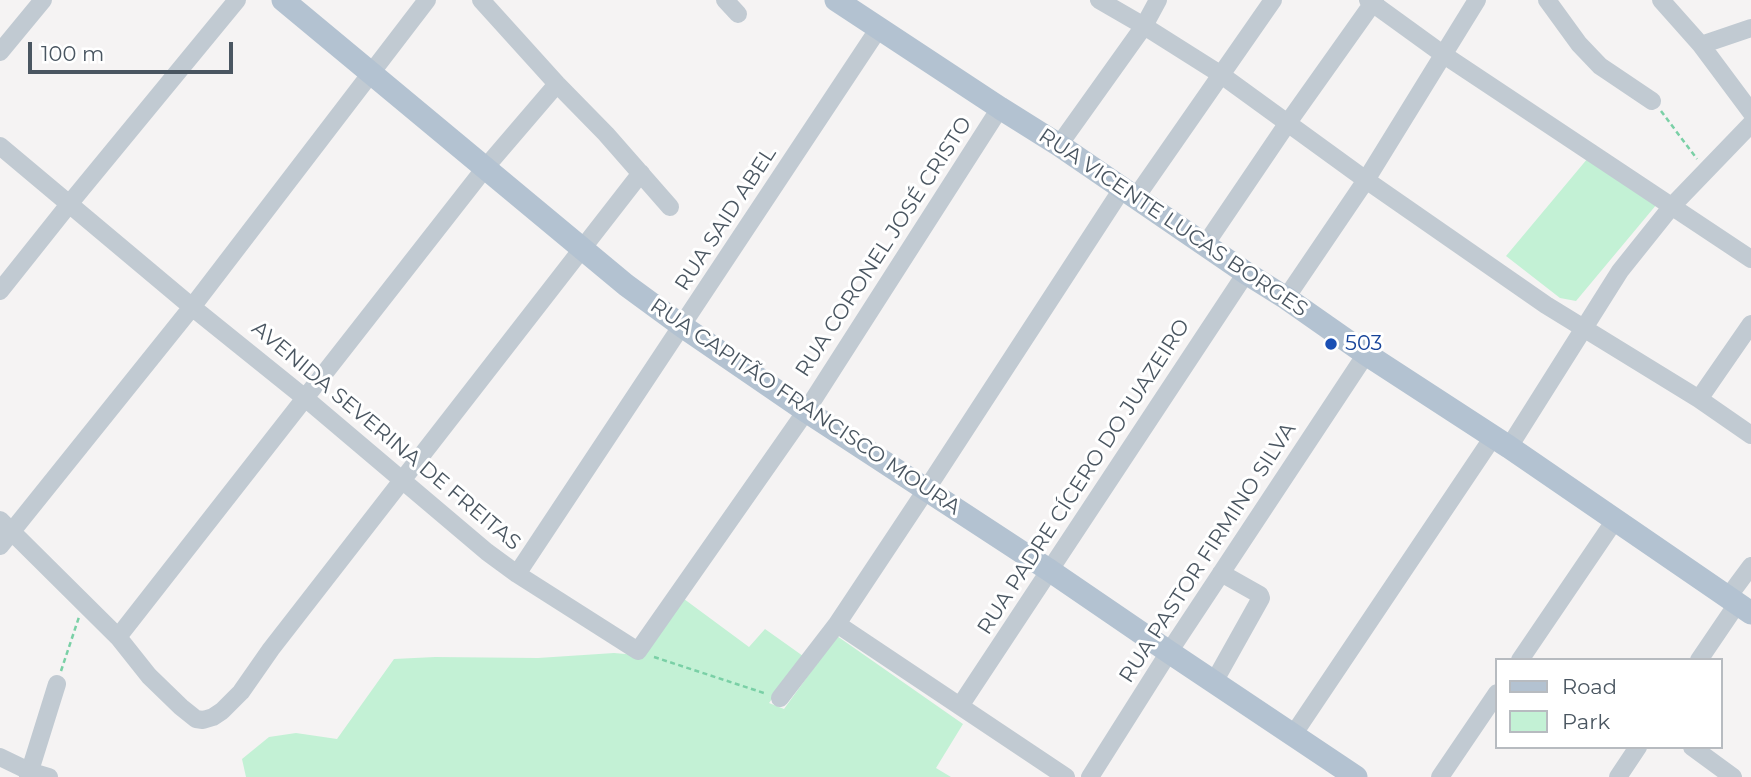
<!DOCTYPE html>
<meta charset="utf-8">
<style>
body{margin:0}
#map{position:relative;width:1751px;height:777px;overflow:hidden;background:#f5f3f3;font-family:Montserrat,sans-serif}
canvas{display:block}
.legend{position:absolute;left:1495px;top:658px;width:228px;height:91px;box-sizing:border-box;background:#fff;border:2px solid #b7bbc0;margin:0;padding:9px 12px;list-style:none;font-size:21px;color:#4a5661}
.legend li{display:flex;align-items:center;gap:14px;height:35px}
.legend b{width:35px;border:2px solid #b7bbc0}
.scale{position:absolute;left:28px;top:42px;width:205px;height:32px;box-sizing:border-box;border:4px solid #4a5661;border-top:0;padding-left:9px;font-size:21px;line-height:24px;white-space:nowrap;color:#4a5661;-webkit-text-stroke:5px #fff;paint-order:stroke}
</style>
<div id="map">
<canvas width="1751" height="777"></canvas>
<ul class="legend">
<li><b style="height:9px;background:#b3c2d1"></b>Road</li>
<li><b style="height:19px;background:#c3f1d5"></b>Park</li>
</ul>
<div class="scale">100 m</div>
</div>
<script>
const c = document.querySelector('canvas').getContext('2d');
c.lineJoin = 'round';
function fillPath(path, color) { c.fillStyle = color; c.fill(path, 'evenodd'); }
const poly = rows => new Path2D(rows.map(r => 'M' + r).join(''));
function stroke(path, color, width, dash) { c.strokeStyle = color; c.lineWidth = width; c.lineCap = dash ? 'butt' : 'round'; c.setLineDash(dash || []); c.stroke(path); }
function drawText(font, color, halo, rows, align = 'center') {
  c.font = font + ' Montserrat,sans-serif'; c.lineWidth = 6; c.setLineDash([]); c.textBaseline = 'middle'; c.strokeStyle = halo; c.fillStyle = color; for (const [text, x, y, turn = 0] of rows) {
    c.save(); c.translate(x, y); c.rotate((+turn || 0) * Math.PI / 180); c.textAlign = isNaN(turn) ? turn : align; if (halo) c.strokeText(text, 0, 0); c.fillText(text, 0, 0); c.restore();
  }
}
fillPath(poly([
 [1588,158,1657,204,1576,301,1560,298,1506,256],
 [680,596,749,647,765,629,803,656,769,703,784,709,837,636,963,724,936,768,951,777,246,777,242,759,269,737,296,733,337,739,394,659,435,657,538,658,614,653,637,655]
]), '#c3f1d5');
stroke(poly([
 [1661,111,1697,159],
 [654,657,767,694],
 [61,671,79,617]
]), '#7ad0a6', 2.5, [5, 3.5]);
stroke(poly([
 [481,0,557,84,606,134,670,207],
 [725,0,738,14],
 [1099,0,1144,26,1220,74,1366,180,1546,305,1699,399,1751,435],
 [1368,0,1444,55,1751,259],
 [1547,0,1579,44,1600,66,1652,101],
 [1661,0,1701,45,1751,112],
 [1701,45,1751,28],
 [0,52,43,0],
 [1059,145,1144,26,1158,0],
 [0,146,192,307,305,398,487,552,517,574,638,651,806,411,1000,108],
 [1136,197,1273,0],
 [1205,245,1287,124,1375,0],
 [0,291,70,203,237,0],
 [1286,298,1366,180,1477,0],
 [1699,399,1751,324],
 [1509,447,1620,271,1672,206,1751,124],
 [0,520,118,637,149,676,181,707,196,719,203,720,213,717,222,711,241,692,271,649,641,173],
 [0,546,192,307,427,0],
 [517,574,879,28],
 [1728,597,1751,566],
 [837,624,1066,777],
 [118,637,485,168,557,84],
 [1520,660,1615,520],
 [1699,660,1737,604],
 [1214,682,1261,598,1260,595,1221,573],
 [780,698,837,624,926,490,1122,189],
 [960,706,1246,273],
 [1293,735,1493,437],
 [1692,747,1733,777],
 [0,757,29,771,49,777],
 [28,777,57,684],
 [1090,777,1169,652,1366,354],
 [1440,777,1497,693],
 [1618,777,1638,747]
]), '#c1cad2', 18);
stroke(poly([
 [283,0,626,285,682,326,806,411,1049,570,1169,652,1356,777],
 [836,0,1000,108,1059,145,1246,273,1286,298,1366,354,1509,447,1751,613]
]), '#b3c2d1', 23);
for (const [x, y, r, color] of [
 [1331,344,7,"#1a4fb4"]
]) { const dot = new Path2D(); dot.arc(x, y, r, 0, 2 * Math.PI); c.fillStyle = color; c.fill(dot); stroke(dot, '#fff', 2.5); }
drawText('21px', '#4a5661', '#fff', [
 ["RUA SAID ABEL",726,219,-57],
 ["RUA VICENTE LUCAS BORGES",1173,223,34],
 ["RUA CORONEL JOSÉ CRISTO",884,247,-57],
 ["RUA CAPITÃO FRANCISCO MOURA",805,407,34],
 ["AVENIDA SEVERINA DE FREITAS",386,436,40],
 ["RUA PADRE CÍCERO DO JUAZEIRO",1084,477,-57],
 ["RUA PASTOR FIRMINO SILVA",1208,553,-57]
]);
drawText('21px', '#164399', '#fff', [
 ["503",1345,344]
], 'left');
</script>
